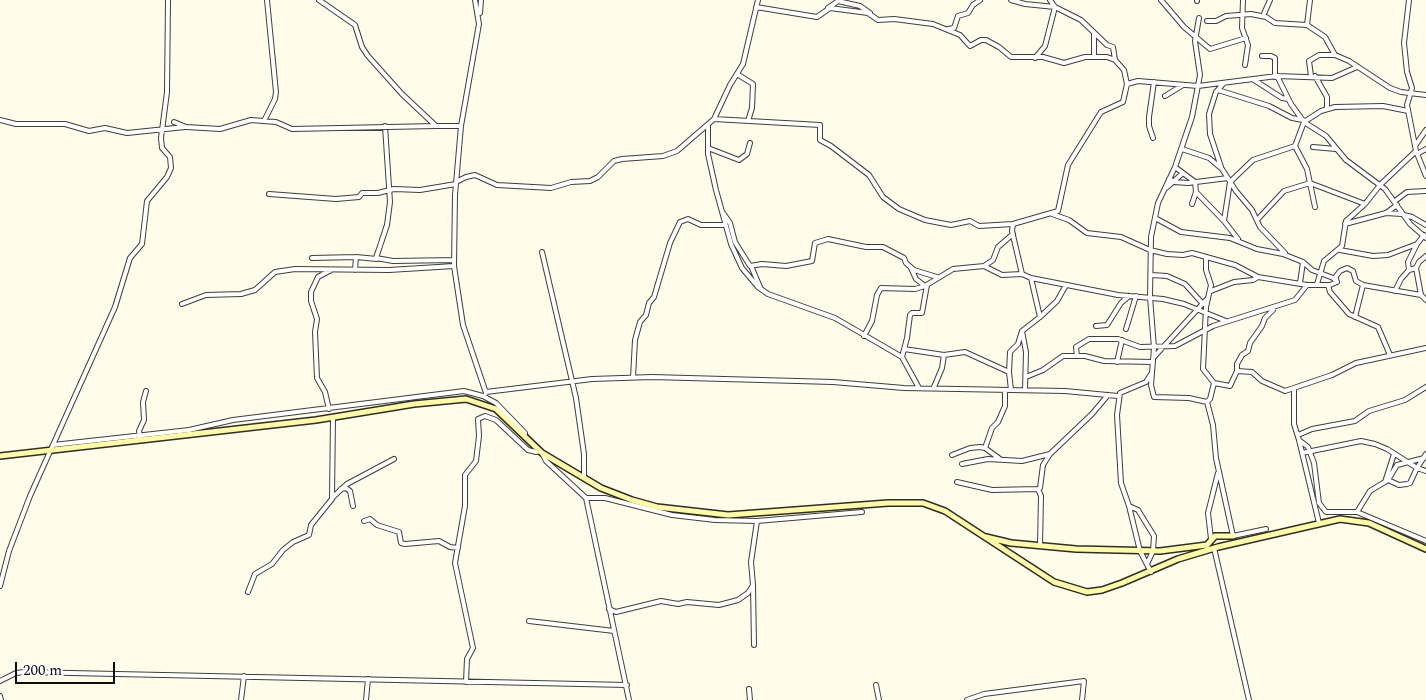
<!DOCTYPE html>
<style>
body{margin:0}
#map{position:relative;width:1426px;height:700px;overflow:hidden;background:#fffce9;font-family:Spectral,serif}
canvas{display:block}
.scale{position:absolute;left:15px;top:662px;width:100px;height:22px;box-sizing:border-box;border:2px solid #0b0b0b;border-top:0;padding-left:6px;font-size:15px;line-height:18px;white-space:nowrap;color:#0b0b0b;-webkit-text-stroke:4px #fff;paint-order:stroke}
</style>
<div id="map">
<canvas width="1426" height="700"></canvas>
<div class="scale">200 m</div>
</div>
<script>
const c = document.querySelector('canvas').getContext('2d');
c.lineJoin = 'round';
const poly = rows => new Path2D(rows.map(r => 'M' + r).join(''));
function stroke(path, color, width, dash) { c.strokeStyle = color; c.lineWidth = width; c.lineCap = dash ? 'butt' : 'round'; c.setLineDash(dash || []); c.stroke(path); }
const street = poly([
 [319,0,355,25,362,47,368,56,402,94,436,126,461,126],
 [475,0,479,24,461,126,455,195,454,266,463,325,486,393],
 [1011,0,1025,4,1055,7,1045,46,1035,58],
 [1050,0,1055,7,1081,20,1107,45,1113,47,1115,60,1124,70,1127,84],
 [1161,0,1184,27,1210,49,1246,38],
 [1243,0,1242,28,1248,45,1245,65],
 [1197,1,1197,0],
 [756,7,817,17,830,8,868,13,878,20,894,19,933,24,960,35,970,46,981,40,986,40,999,47,1011,57,1043,57,1064,63,1085,57,1107,57,1115,60],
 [828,8,838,1,860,6,870,13],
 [480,13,481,0],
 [1263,16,1270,0],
 [1199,18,1195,41,1200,75,1192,117,1175,167,1158,203,1151,237,1150,297,1154,348,1151,385,1154,397,1189,398,1207,402,1210,399,1214,383,1203,369,1206,307,1211,285,1206,270,1206,258],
 [1207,21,1216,21,1226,16,1251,14,1266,17,1275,23,1307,25,1325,37,1335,55,1349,61,1390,88,1401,92,1426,95],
 [1307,25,1310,0],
 [948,29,954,28,958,16,968,13,973,5,980,0],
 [1094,34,1094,57],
 [1262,56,1271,56,1275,58,1275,77],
 [737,74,753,84,752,108,748,121],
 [1277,76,1291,104,1304,122,1326,136,1346,160,1385,189,1410,224,1426,238],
 [1311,76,1309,61,1319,55,1335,55],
 [1315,76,1327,97,1327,109],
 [1254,80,1282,98,1288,99],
 [1218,90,1269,106,1292,118,1303,120],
 [1165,96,1183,85],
 [714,119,820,125,820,140,831,146,869,175,883,197,899,209,925,220,951,225,970,221,979,226,1013,224],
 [0,120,16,124,65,124,89,131,105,128,127,133,185,127],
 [264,121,275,99,276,92,267,0],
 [174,122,186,127,220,129,251,120,276,122,292,129,436,126],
 [385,126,390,202,387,225,376,258,393,261,454,260],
 [708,126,708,154,716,190,731,244,742,268,758,287,768,294,835,318,902,357,919,388],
 [1153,138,1149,126,1149,117,1154,82],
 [1415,146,1426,130],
 [1313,147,1336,149],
 [708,148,739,160,747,154,750,143],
 [1182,149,1209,158,1222,169,1236,191,1252,210,1260,227,1285,253],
 [1416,151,1426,176],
 [1417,154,1426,149],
 [1175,167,1195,182,1196,192,1192,204],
 [1221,167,1210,134,1209,114,1216,92,1223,84],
 [1169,179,1174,182,1188,183,1228,178],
 [456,182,466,177,475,175,497,185,551,188,571,182,590,181,598,177,614,161,622,159,663,156,677,151,714,119,730,85,743,64,758,0],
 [1166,188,1183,173],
 [1196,192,1224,221],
 [269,194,336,199,359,197,362,193,378,193,394,189,420,190,456,184],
 [1395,201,1407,192,1426,191],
 [1315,207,1307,169,1295,146,1304,122,1321,111,1335,107,1383,106,1408,111],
 [723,213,730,223,735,242,750,266,762,264,786,266,812,261,815,243,828,239,866,247,883,247,904,258,906,263,914,270,937,277],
 [1386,213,1397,205],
 [1052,214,1069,220,1087,233,1121,237,1150,250,1167,254,1183,255,1192,253,1235,265,1258,277,1307,285,1330,285,1337,282,1336,279,1312,270,1303,262,1283,254,1257,249,1230,238,1181,232,1155,218],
 [1404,215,1412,217,1426,225],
 [1257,220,1284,191,1310,183,1365,204],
 [1345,224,1386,213,1402,214],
 [1238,239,1224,221,1230,182,1253,160,1295,146],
 [1340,250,1373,256,1388,255,1417,244,1424,235],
 [542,252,576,398,584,454,584,477],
 [312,258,356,257,377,259],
 [751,266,760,287],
 [984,266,1002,275,1022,274],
 [911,268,916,279,925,286],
 [355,270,356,257],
 [1409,270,1408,262,1417,244],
 [1151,275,1167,276,1185,284,1203,304],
 [1031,278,1118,295,1163,299,1184,304,1226,321],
 [1334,279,1340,271,1347,268,1353,271,1356,281,1363,285,1421,295,1426,300],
 [1300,283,1303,262],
 [1317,284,1324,261,1342,246,1346,221,1365,204,1380,185,1416,151,1407,105,1412,88,1407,72,1404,43,1409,0],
 [1328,285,1330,292,1349,314,1378,327,1390,355],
 [1211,291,1234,282,1253,280,1258,277],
 [1395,291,1401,279,1409,270,1416,268],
 [1421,295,1416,268,1419,262,1426,256],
 [182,304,206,295,241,294,255,290,275,272,295,269,389,270,454,266],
 [1040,317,1057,301,1066,285],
 [1355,317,1363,285],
 [1096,326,1107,325,1121,303,1129,296],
 [1126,329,1136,296],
 [1022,331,1026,352,1025,390],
 [864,336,872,321,877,295,881,288,915,289,925,286,953,269,984,266,993,260,998,247,1013,234],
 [904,349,944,355,965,352,1009,372,1011,390],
 [1077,356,1076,347,1089,339,1118,339,1140,347,1175,346,1213,326,1295,300,1307,285],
 [902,357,907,338,910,315,912,313,922,313,927,285],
 [1154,357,1206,300],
 [1117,362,1122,340],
 [1237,371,1252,372,1262,381,1285,391,1332,375,1356,363,1426,348],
 [1009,372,1010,352,1018,344,1022,331,1040,317,1031,278,1022,274,1012,231,1013,224,1058,211,1068,165,1101,112,1123,102,1127,84,1138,81,1198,86,1277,76,1332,78,1357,67],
 [1151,374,1146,382,1120,393,1117,415,1121,483,1129,506,1140,551,1151,572],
 [1026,377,1043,370,1063,356,1085,356,1104,361,1153,362],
 [633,378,635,340,640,322,646,315,649,303,654,297,670,243,680,222,688,219,701,225,725,225],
 [1214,383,1230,386,1237,371,1237,364,1242,355,1248,351,1250,343,1262,326,1265,318,1273,310],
 [934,387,942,368,944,355],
 [1294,389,1294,424,1299,440,1319,523],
 [486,392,592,379,652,377,833,382,904,388,1065,391,1118,396],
 [1207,402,1213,425,1216,458,1233,536,1266,529],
 [329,409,325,392,317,378,315,332,317,319,311,301,311,292,318,277,331,270],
 [1298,435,1312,429,1355,421,1369,411,1405,400,1426,387],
 [140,437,139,431,144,420,143,402,146,391],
 [1299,440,1308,447,1314,463,1319,503,1326,512,1357,512,1370,491,1388,480,1399,485,1407,484,1410,483,1417,468,1426,471],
 [53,445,189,430,233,420,464,391,483,396,496,403,525,433,524,436],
 [985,448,992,428,998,422,1005,406,1005,390],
 [542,453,546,461,586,498,629,700],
 [1302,453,1361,441,1375,444,1387,449,1417,468,1426,454],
 [952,455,970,448,980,447,985,448,1000,459],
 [962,464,988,459,1022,461,1050,454],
 [1388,480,1397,465,1424,458],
 [957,482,992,490,1038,489],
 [1385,482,1394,454],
 [341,489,346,488,350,491,353,506],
 [333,497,347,484,394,459],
 [586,498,605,498,672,515,715,520,757,521,862,512],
 [1129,506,1138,510,1154,536,1153,551,1147,564],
 [1357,512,1426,541],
 [364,521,370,519,377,525,399,532,401,543,405,544,439,541,450,547,458,548],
 [1211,539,1208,513,1218,473],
 [1040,546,1041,496,1038,489,1040,488,1043,465,1050,454,1092,414,1108,395],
 [1214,548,1249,700],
 [753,585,754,645],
 [0,586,9,551,30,496,115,307,130,258,142,244,147,201,167,177,171,168,170,157,162,148,161,138,167,92,168,0],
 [248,592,255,574,272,564,283,550,293,542,309,535,311,525,332,499,333,417],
 [609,609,616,612,661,601,678,604,687,602,719,605,738,600,748,593,753,585,751,562,757,521],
 [529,621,614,631],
 [0,681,16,673,24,672,627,685],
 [466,682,467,659,473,648,455,563,465,506,465,475,476,461,479,436,478,419,485,416,496,420,528,450,536,452,540,451],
 [876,685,879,700],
 [749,689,750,700],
 [0,696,1,700],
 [241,700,244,676],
 [366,700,368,679],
 [967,700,984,694,1084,681,1082,700]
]);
const secondary = poly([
 [0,456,316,420,414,404,466,399,496,409,542,453,601,488,632,500,657,507,728,515,888,503,923,503,945,511,1054,582,1087,592,1102,590,1122,583,1178,559,1218,547,1340,519,1369,523,1426,549],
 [986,537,1011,543,1076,549,1160,551,1199,546,1207,545,1215,536,1233,536]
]);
stroke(street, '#3e3e3e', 6);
stroke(secondary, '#2d2d2d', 8);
stroke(street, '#fff', 4);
stroke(secondary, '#fffaa4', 5);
</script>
